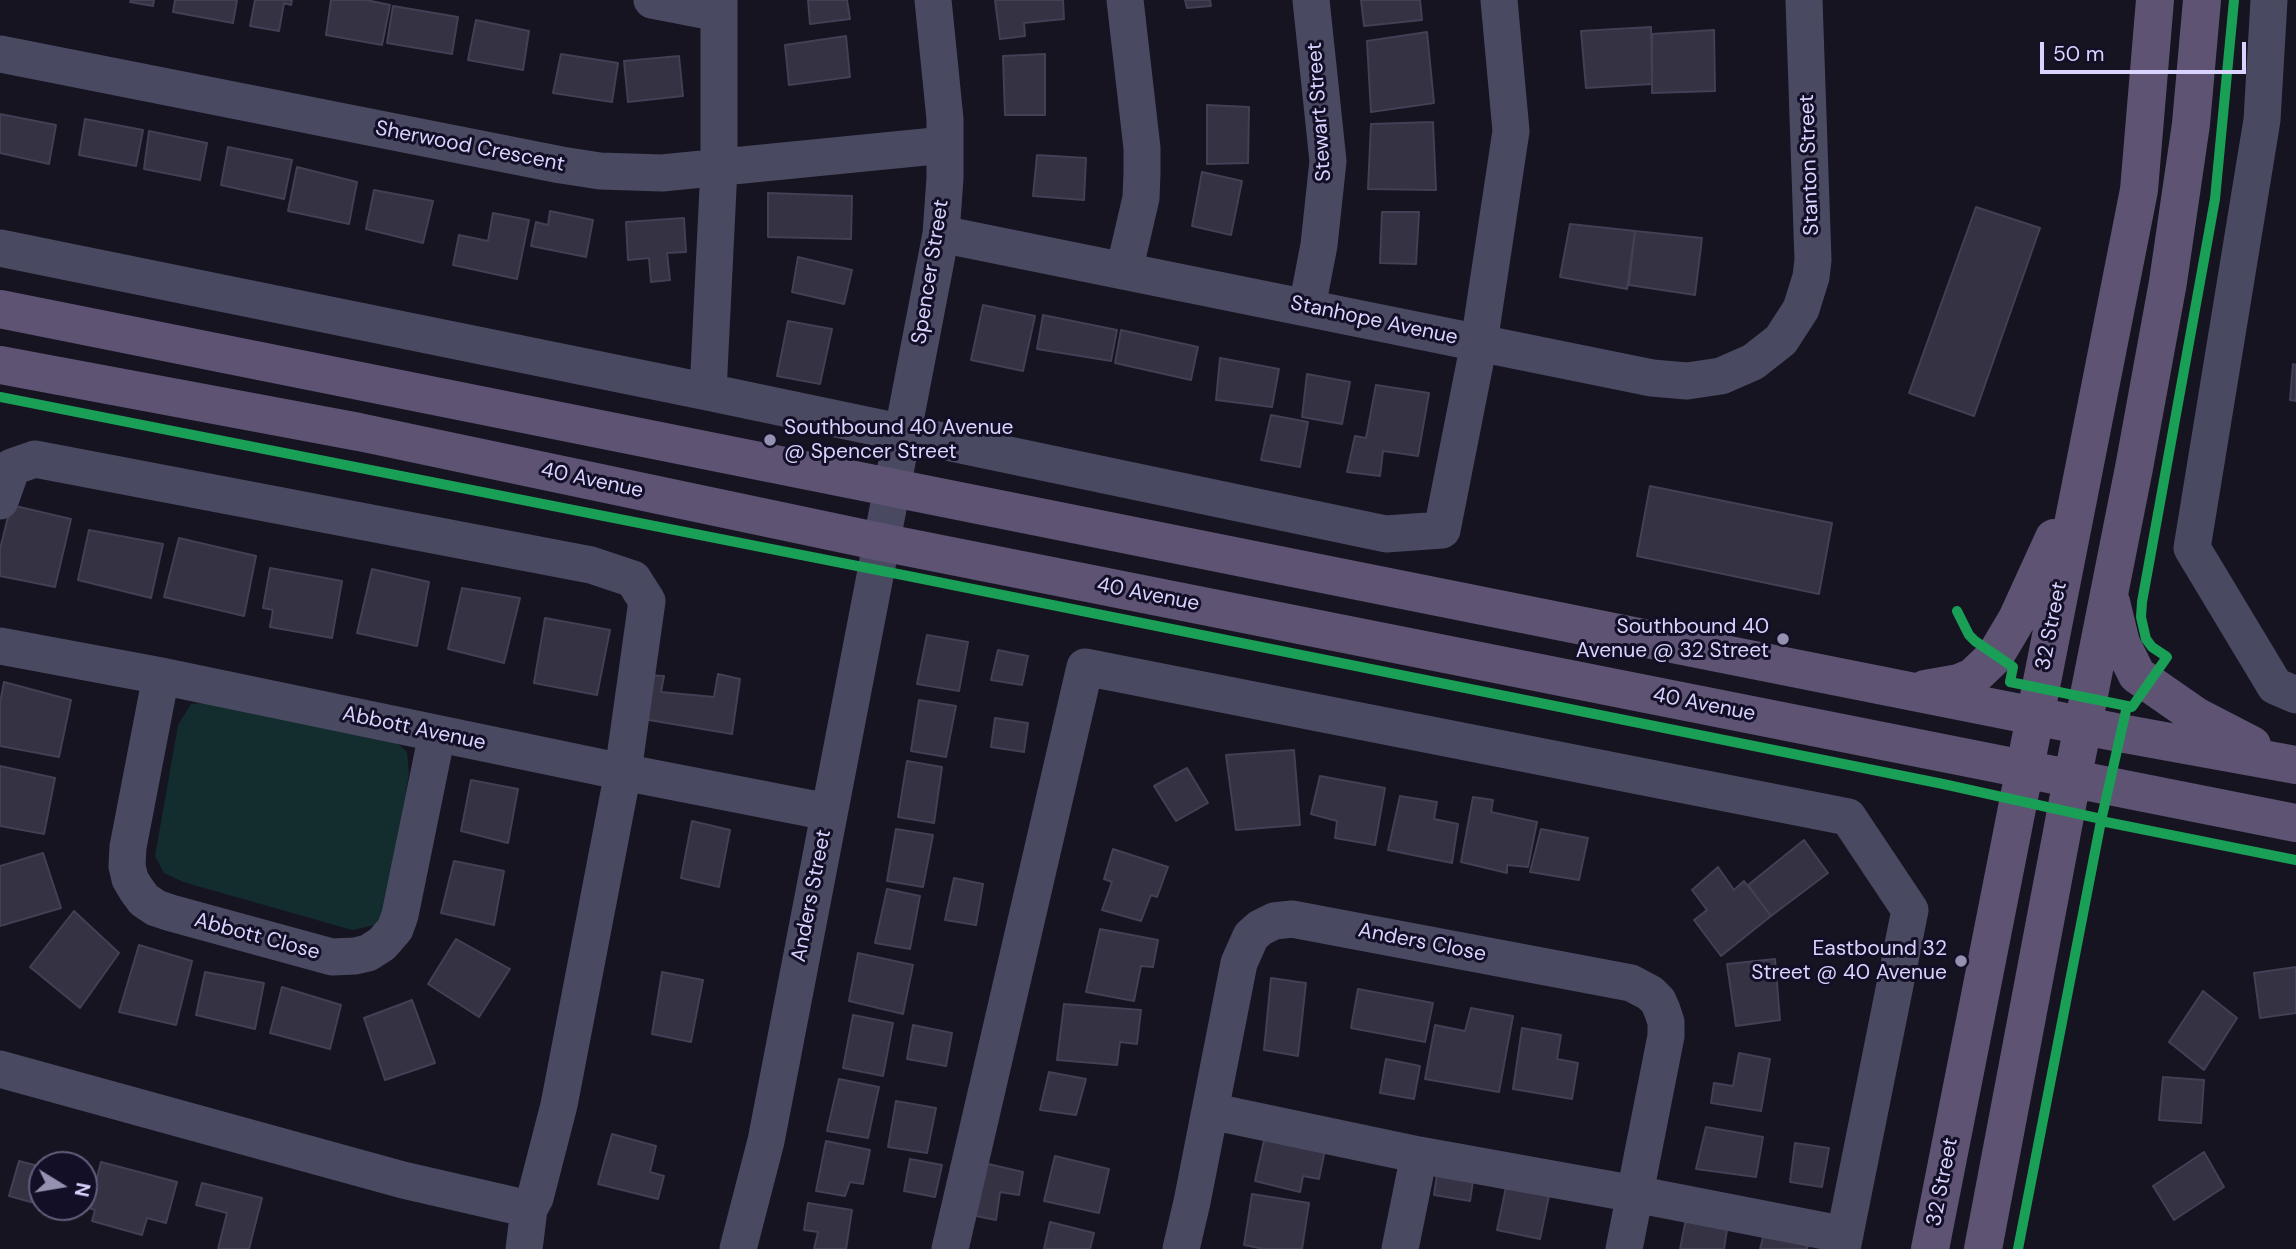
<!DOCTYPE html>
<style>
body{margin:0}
#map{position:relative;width:2296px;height:1249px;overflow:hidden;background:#161421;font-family:"DM Sans",sans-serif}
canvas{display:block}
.north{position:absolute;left:28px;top:1151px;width:70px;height:70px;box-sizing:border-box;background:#130f26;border:2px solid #625e7d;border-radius:50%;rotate:101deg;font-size:19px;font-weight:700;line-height:28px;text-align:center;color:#d9d4ff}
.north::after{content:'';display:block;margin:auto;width:24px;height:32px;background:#9591b1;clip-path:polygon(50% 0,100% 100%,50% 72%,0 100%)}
.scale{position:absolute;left:2040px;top:42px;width:206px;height:32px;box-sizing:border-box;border:4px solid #d9d4ff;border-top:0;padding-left:9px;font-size:21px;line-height:24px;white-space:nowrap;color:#d9d4ff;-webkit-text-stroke:5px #130f26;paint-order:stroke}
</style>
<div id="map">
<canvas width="2296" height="1249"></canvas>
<div class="north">N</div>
<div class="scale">50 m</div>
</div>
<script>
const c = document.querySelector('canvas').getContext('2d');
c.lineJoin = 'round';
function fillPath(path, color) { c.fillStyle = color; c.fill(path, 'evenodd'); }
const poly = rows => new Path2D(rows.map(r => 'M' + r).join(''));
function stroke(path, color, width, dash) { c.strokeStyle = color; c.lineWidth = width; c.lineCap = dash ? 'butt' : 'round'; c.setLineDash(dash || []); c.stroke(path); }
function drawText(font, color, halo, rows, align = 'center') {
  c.font = font + ' "DM Sans",sans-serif'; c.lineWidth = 6; c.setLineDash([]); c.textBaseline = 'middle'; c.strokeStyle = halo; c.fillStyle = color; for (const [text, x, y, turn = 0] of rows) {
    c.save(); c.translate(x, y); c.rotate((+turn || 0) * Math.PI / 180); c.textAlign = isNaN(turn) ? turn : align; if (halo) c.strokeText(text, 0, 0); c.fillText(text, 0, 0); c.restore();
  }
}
fillPath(poly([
 [214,702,391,737,407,752,409,774,387,906,380,924,352,930,183,882,164,873,155,856,178,725,191,704]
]), '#132c2d');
const building = poly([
 [131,0,154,0,153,6,130,2,131,0],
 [175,0,237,0,233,23,173,12,175,0],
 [255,0,292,0,291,5,284,3,279,31,250,26,255,0],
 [331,0,366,0,390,5,382,45,326,35,331,0],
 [808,0,847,0,850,19,810,24,808,0],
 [995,0,1063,0,1064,19,1024,23,1025,36,1000,39,995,0],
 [1185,0,1210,0,1211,6,1187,8,1185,0],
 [1361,0,1420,0,1422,20,1364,26,1361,0],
 [393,6,458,17,452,54,387,43,393,6],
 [476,20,529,31,523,70,468,60,476,20],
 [1651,27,1652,84,1586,88,1581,31,1651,27],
 [1714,30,1715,91,1652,93,1652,34,1714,30],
 [1427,32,1434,103,1371,112,1367,41,1427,32],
 [846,36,850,77,789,85,785,45,846,36],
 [561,54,618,63,612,102,553,93,561,54],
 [1045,54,1045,115,1005,115,1003,56,1045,54],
 [679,56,683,96,628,102,624,61,679,56],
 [1207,105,1249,107,1248,163,1207,164,1207,105],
 [0,114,56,125,49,164,0,153,0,114],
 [85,119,143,130,136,166,79,155,85,119],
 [1433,122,1436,190,1368,189,1371,124,1433,122],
 [149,131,207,143,200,180,144,169,149,131],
 [228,147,292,160,284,199,221,185,228,147],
 [1037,155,1086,158,1084,200,1033,196,1037,155],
 [297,167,357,182,349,224,288,211,297,167],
 [1202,172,1242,181,1231,235,1192,226,1202,172],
 [374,190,433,201,423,243,366,229,374,190],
 [768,193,852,196,851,239,768,237,768,193],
 [1976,207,2040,228,1974,416,1909,393,1976,207],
 [550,211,593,220,586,257,531,246,536,222,548,225,550,211],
 [1382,212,1419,212,1416,264,1380,263,1382,212],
 [493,213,529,220,517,279,453,265,459,235,488,241,493,213],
 [684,218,686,252,667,253,670,280,651,282,649,258,628,260,626,222,684,218],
 [1570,224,1635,231,1627,289,1560,277,1570,224],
 [1635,231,1702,238,1695,295,1629,285,1635,231],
 [798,257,852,270,844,304,792,292,798,257],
 [983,305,1035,316,1023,371,971,360,983,305],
 [1043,315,1117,330,1111,361,1037,349,1043,315],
 [788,321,832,329,820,384,777,376,788,321],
 [1121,330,1198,347,1191,380,1115,363,1121,330],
 [1220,358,1279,369,1272,407,1216,400,1220,358],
 [2293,364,2296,365,2296,401,2290,400,2293,364],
 [1307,374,1350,382,1342,424,1302,417,1307,374],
 [1376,385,1429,393,1418,456,1383,451,1380,476,1347,472,1355,436,1366,438,1376,385],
 [1271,415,1308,422,1300,467,1261,460,1271,415],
 [1650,486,1832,523,1819,594,1637,556,1650,486],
 [11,505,71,519,55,587,0,576,0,549,11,505],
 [89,530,163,544,151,598,78,580,89,530],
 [179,538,256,556,244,616,164,597,179,538],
 [270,568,342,581,332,638,270,627,273,610,263,608,270,568],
 [372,569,429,582,417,646,357,633,372,569],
 [462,588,520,598,504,663,448,649,462,588],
 [545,618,610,630,597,695,534,683,545,618],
 [927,635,968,642,959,691,917,684,927,635],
 [998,650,1028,656,1022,685,991,680,998,650],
 [718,674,740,679,732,734,637,718,646,675,664,676,661,692,714,697,718,674],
 [4,682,71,700,59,757,0,746,0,703,4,682],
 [919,700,956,706,946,757,911,751,919,700],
 [995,718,1028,723,1024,752,991,747,995,718],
 [1294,750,1300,825,1236,830,1226,755,1294,750],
 [907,761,942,767,934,823,898,817,907,761],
 [0,766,55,778,44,834,0,826,0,766],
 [1187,768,1208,803,1176,821,1154,786,1187,768],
 [1320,776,1385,788,1375,845,1335,838,1337,821,1311,814,1320,776],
 [471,780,518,789,508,843,461,831,471,780],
 [1400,796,1437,802,1434,819,1458,824,1452,863,1388,850,1400,796],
 [1473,797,1493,800,1491,812,1537,822,1528,867,1507,865,1507,873,1461,862,1473,797],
 [692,821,730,830,719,887,681,878,692,821],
 [896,829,933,835,923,887,887,881,896,829],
 [1541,829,1588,838,1579,880,1530,872,1541,829],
 [1804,840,1828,873,1771,916,1748,885,1804,840],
 [1113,849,1168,867,1157,897,1151,895,1141,921,1102,910,1112,882,1104,879,1113,849],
 [43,853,61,908,0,926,0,866,43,853],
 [454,861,504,871,494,925,441,913,454,861],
 [1718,867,1734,890,1744,881,1771,916,1721,956,1694,920,1707,910,1692,890,1718,867],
 [954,878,983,884,976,925,945,920,954,878],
 [887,889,920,896,910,949,875,943,887,889],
 [74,911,119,953,80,1008,30,967,74,911],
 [1100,929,1158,940,1153,967,1141,966,1134,1001,1086,992,1100,929],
 [456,939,510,969,479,1017,428,984,456,939],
 [139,945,192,961,176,1025,119,1012,139,945],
 [858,953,913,965,903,1014,849,1001,858,953],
 [1775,959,1780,1020,1736,1026,1727,964,1775,959],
 [2296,967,2296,1013,2260,1018,2254,973,2296,967],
 [205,972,264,983,255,1029,196,1015,205,972],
 [662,972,703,980,691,1042,652,1034,662,972],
 [1271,978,1306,983,1298,1056,1264,1050,1271,978],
 [282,987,341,1005,330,1049,270,1033,282,987],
 [1358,989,1433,1003,1425,1042,1351,1028,1358,989],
 [2203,991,2237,1018,2204,1070,2169,1042,2203,991],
 [412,1000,435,1063,385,1080,364,1018,412,1000],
 [1064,1004,1141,1010,1137,1044,1120,1042,1117,1065,1057,1060,1064,1004],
 [1471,1008,1513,1016,1499,1092,1425,1079,1435,1025,1465,1031,1471,1008],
 [853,1015,893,1023,883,1076,843,1068,853,1015],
 [913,1025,952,1033,946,1066,907,1059,913,1025],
 [1522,1028,1561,1035,1557,1059,1578,1063,1572,1099,1513,1089,1522,1028],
 [1739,1053,1770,1059,1761,1111,1711,1103,1714,1083,1733,1086,1739,1053],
 [1386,1059,1420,1066,1414,1099,1380,1093,1386,1059],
 [1049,1072,1086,1079,1076,1115,1040,1110,1049,1072],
 [2163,1077,2204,1080,2201,1123,2159,1120,2163,1077],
 [839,1079,879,1087,868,1138,827,1131,839,1079],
 [896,1101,936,1108,927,1153,888,1147,896,1101],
 [1706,1127,1763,1137,1756,1177,1696,1169,1706,1127],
 [1266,1131,1325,1150,1319,1179,1303,1176,1300,1192,1255,1181,1266,1131],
 [612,1134,656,1146,650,1172,664,1176,658,1199,598,1184,612,1134],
 [826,1141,870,1150,863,1184,850,1182,845,1196,816,1191,826,1141],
 [1795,1143,1829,1148,1822,1187,1790,1182,1795,1143],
 [2204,1152,2224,1187,2174,1220,2153,1186,2204,1152],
 [1055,1156,1109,1169,1099,1213,1044,1201,1055,1156],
 [910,1159,942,1165,935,1197,904,1191,910,1159],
 [19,1161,42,1167,42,1205,9,1196,19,1161],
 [1439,1161,1475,1167,1470,1201,1434,1195,1439,1161],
 [101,1162,177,1182,166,1223,147,1218,142,1235,92,1221,95,1210,89,1208,101,1162],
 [984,1163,1023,1172,1019,1195,1000,1192,996,1220,971,1215,984,1163],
 [1509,1173,1552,1181,1540,1239,1497,1230,1509,1173],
 [202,1183,262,1198,249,1249,218,1249,227,1213,196,1205,202,1183],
 [1252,1194,1309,1203,1302,1249,1264,1249,1244,1245,1252,1194],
 [808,1203,852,1210,846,1249,814,1249,818,1232,804,1230,808,1203],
 [50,1207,75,1207,74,1213,50,1207],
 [1688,1209,1729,1217,1724,1249,1680,1249,1688,1209],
 [1050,1222,1094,1233,1090,1249,1044,1249,1050,1222],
 [1765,1230,1810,1237,1807,1249,1760,1249,1765,1230]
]);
fillPath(building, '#343243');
stroke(building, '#433f54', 2);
stroke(poly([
 [652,0,719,13],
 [2269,0,2262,120,2192,548,2275,686,2296,695],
 [0,54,561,165,600,171,662,173,945,145],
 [941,234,1652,378,1687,381,1721,376,1753,362,1781,340,1801,309,1811,277,1813,260,1804,0],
 [0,248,708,392,1386,534,1442,530,1479,343,1511,131,1499,0],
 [1124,271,1141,198,1142,173,1142,148,1125,0],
 [1307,307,1319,245,1328,161,1311,0],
 [708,392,719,168,719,0],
 [0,501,12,467,35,459,591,565,633,579,647,601,623,772,559,1105,535,1198,529,1209,524,1249],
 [0,646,161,676,623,772,828,812],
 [161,676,128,847,127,866,130,879,136,889,144,900,156,908,171,913,332,957,355,956,368,953,382,944,395,929,400,915,437,734],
 [0,1069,403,1180,529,1209],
 [1210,1111,1419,1155,1635,1194,1845,1235],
 [738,1249,766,1141,941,234,945,178,945,119,933,0],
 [950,1249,1085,667,1848,817,1910,910,1842,1249],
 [1181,1249,1192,1202,1239,963,1251,936,1260,928,1274,921,1292,919,1631,983,1650,993,1658,1001,1662,1010,1666,1022,1666,1036,1624,1249],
 [1400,1249,1419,1155]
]), '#4a4962', 37);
stroke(poly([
 [0,309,1653,640,2120,733,2296,765],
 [0,365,359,432,881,542,2296,823],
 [2111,602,2121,643,2137,675,2196,716,2252,745],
 [1925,689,1959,683,1973,677,1995,656,2017,619,2054,538],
 [1930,1249,2139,190,2155,0],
 [1983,1249,2066,811,2134,468,2168,282,2191,124,2202,0]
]), '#5e5373', 38);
stroke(poly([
 [0,397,908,576,1943,784,2097,818,2101,821,2296,860],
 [1957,611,1969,635,1975,641,2013,667,2010,682,2132,707,2167,657,2152,647,2146,639,2141,617,2142,602,2215,199,2234,0],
 [2018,1249,2101,821,2127,706]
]), '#1a9f57', 10);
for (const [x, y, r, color] of [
 [770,440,7,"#9591b1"],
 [1783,639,7,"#9591b1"],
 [1961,961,7,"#9591b1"]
]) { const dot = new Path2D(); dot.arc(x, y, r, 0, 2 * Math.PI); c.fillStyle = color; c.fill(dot); stroke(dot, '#130f26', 2.5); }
drawText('21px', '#d9d4ff', '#130f26', [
 ["Stewart Street",1320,112,-94],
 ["Sherwood Crescent",470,147,11],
 ["Stanton Street",1810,165,-92],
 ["Spencer Street",931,272,-81],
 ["Stanhope Avenue",1374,321,12],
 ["40 Avenue",592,481,12],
 ["40 Avenue",1148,595,11],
 ["32 Street",2052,626,-79],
 ["40 Avenue",1704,705,11],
 ["Abbott Avenue",414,729,12],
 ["Anders Street",812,896,-79],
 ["Abbott Close",257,937,15],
 ["Anders Close",1422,943,11],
 ["32 Street",1943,1182,-79]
]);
drawText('21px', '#d9d4ff', '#130f26', [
 ["Southbound 40 Avenue",784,428,"left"],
 ["@ Spencer Street",784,452,"left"],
 ["Southbound 40",1769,627],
 ["Avenue @ 32 Street",1769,651],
 ["Eastbound 32",1947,949],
 ["Street @ 40 Avenue",1947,973]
], 'right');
</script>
